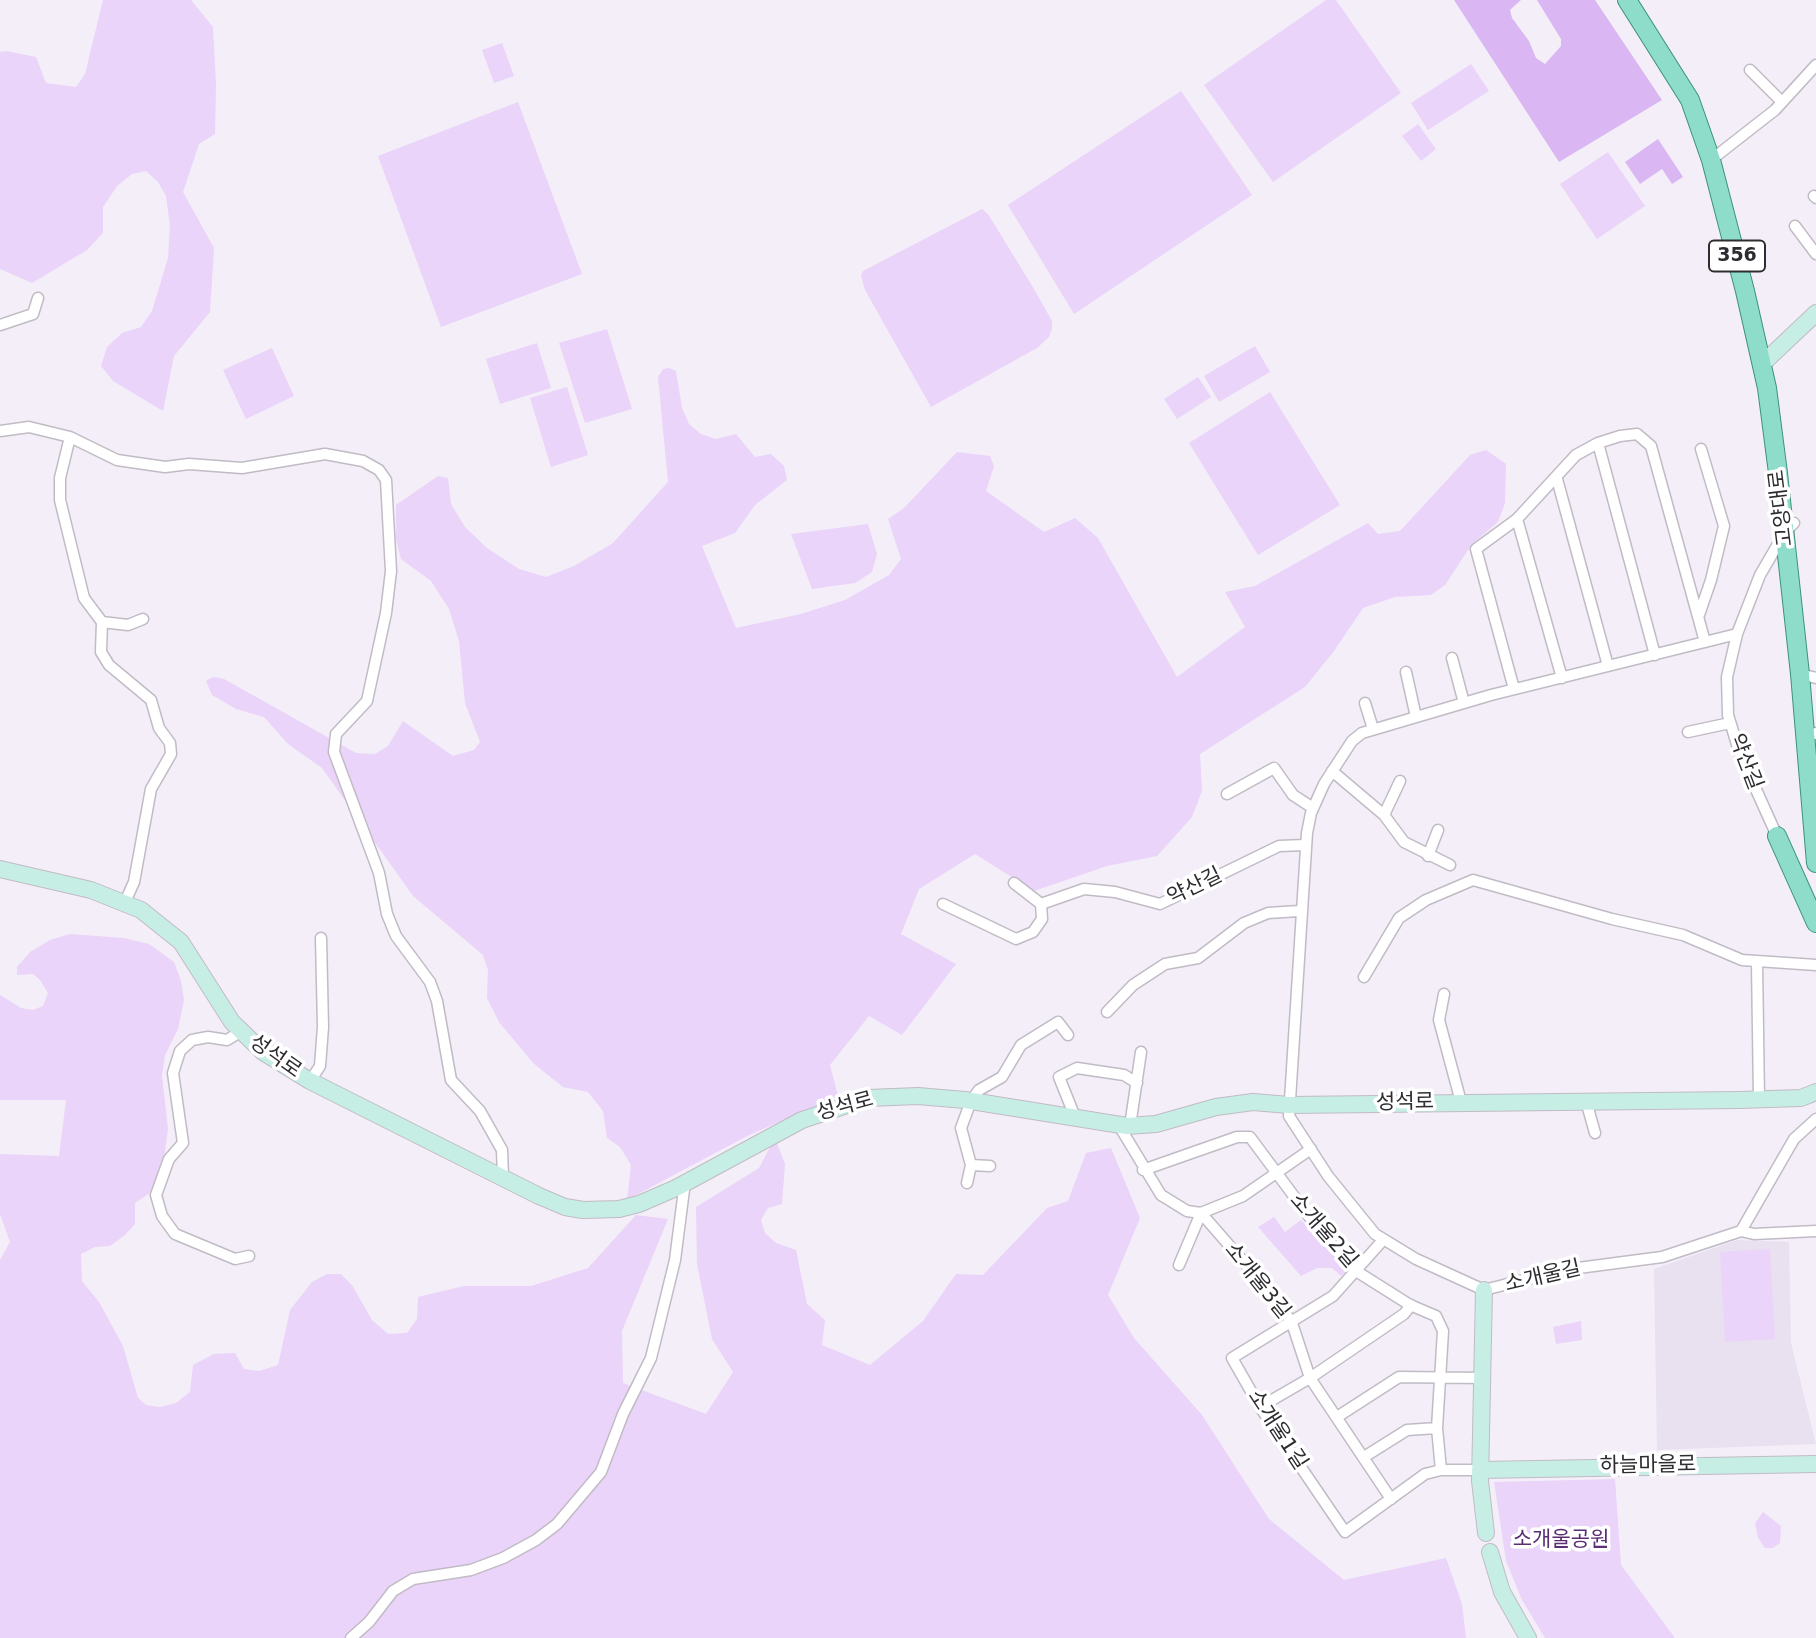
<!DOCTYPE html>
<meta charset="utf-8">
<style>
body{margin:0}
canvas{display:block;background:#f3eef8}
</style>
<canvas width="1816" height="1638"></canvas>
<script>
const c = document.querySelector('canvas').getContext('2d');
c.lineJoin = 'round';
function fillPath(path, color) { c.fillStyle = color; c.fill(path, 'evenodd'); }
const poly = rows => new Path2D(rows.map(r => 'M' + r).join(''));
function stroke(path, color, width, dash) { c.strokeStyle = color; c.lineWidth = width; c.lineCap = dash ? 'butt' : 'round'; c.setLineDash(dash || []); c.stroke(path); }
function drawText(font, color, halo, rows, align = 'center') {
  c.font = font + ' "DejaVu Sans","Noto Sans KR",sans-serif'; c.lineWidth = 7; c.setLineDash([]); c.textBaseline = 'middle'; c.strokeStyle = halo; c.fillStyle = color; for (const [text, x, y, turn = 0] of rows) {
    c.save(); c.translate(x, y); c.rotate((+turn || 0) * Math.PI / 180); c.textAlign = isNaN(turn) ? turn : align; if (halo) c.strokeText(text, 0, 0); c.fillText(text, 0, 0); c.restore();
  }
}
fillPath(poly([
 [1737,1240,1789,1242,1791,1343,1816,1444,1657,1450,1654,1269]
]), '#e9e0f0');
fillPath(poly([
 [103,0,191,0,213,27,216,84,215,134,199,144,183,192,214,248,210,312,174,356,163,411,113,381,101,366,107,347,122,333,141,327,152,311,168,258,170,226,166,196,158,182,146,171,132,174,117,186,103,207,103,233,87,250,32,283,0,269,0,52,6,51,36,57,46,83,76,87,85,74],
 [1326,0,1336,0,1401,93,1273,182,1204,85],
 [502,43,514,76,494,83,482,50],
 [1471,64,1489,91,1428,130,1411,103],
 [1181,91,1252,195,1074,314,1008,205],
 [518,102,582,274,441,327,378,156],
 [1418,124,1436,149,1421,161,1402,136],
 [1608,152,1645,206,1597,239,1560,184],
 [982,209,988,214,1034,289,1052,321,1052,329,1049,337,1037,348,931,407,865,290,861,276,863,271],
 [607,329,632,409,585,423,559,343],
 [537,343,551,388,500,404,486,359],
 [1255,346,1270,372,1219,402,1204,376],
 [272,348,294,396,246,419,223,370],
 [669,368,676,371,682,408,689,424,701,434,716,439,736,434,755,457,771,454,784,466,787,480,755,505,735,533,702,546,736,628,801,614,845,600,889,575,901,559,888,519,904,508,957,452,990,456,994,466,986,491,1044,532,1075,518,1098,538,1177,677,1245,627,1225,592,1255,586,1368,523,1378,534,1400,531,1470,455,1486,450,1506,464,1505,503,1498,522,1472,544,1445,585,1431,595,1395,597,1363,608,1334,651,1305,687,1200,754,1202,791,1192,817,1157,856,1107,866,1034,891,975,854,919,889,901,934,956,964,902,1035,869,1016,830,1065,838,1096,747,1136,627,1200,631,1165,620,1147,607,1138,603,1111,588,1092,563,1087,533,1063,499,1022,487,998,488,970,483,955,413,896,322,768,288,744,264,717,236,709,212,695,206,681,213,677,224,679,356,753,375,754,388,746,403,721,453,756,474,750,480,742,465,703,459,641,449,609,431,581,401,559,396,539,396,505,438,476,448,478,451,504,465,527,487,548,519,569,546,577,574,566,613,543,668,482,658,377,663,369],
 [1198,377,1211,397,1177,419,1164,399],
 [567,387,588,455,551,467,530,398],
 [1270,392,1340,505,1258,555,1189,443],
 [868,524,877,554,872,572,855,583,812,589,791,534],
 [70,934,124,938,149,944,174,962,181,981,184,1000,178,1029,165,1055,162,1076,168,1129,163,1166,154,1190,135,1203,135,1224,125,1235,110,1246,95,1247,81,1254,82,1281,99,1302,123,1346,138,1398,146,1405,160,1407,176,1403,190,1392,193,1365,214,1354,235,1353,244,1369,259,1371,278,1365,290,1310,312,1282,327,1274,341,1274,352,1285,372,1320,388,1334,407,1333,417,1319,418,1297,464,1286,531,1286,588,1268,636,1215,668,1219,622,1331,623,1383,706,1414,733,1372,712,1339,697,1264,696,1207,759,1168,775,1138,785,1164,782,1204,768,1208,761,1220,765,1233,776,1243,796,1250,807,1304,825,1320,822,1345,870,1365,923,1321,956,1274,983,1275,1047,1208,1068,1201,1086,1153,1111,1148,1140,1218,1108,1295,1134,1338,1202,1415,1269,1519,1344,1580,1446,1558,1462,1604,1466,1638,0,1638,0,1260,10,1242,0,1214,0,1154,59,1156,66,1100,0,1100,0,995,21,1008,33,1010,43,1006,48,993,40,980,33,974,17,975,17,967,30,952,50,940],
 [1274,1217,1285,1232,1301,1220,1348,1270,1341,1276,1332,1268,1317,1268,1301,1276,1258,1227],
 [1770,1249,1775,1339,1725,1342,1720,1252],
 [1581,1321,1582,1340,1556,1344,1553,1327],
 [1615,1479,1621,1565,1675,1638,1545,1638,1522,1600,1506,1561,1494,1482],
 [1763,1512,1781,1526,1780,1543,1773,1548,1765,1548,1758,1538,1755,1523]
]), '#ead4f9');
fillPath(poly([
 [1454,0,1521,0,1510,10,1512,18,1529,41,1536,58,1545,64,1561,46,1561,39,1537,0,1595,0,1662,100,1559,162],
 [1658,139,1683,177,1672,184,1662,169,1640,184,1625,162]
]), '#dab7f3');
const street = poly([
 [1750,70,1782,102],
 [1711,160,1775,110,1816,65],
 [1814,196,1816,198],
 [1795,226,1816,254],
 [0,325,33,314,38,298],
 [0,431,29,427,70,437,117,460,165,467,189,464,242,468,325,454,363,461,379,470,386,480,391,571,386,613,367,701,336,734,334,752,379,873,387,914,396,936,430,982,437,1001,451,1080,480,1111,502,1150,503,1177],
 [70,437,60,478,60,500,84,598,102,622,101,652,109,665,151,700,159,728,170,743,171,754,151,789,134,882,125,902],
 [1598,443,1655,655],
 [1557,479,1608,666],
 [1517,519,1562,678],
 [1699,615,1711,580,1724,526,1701,449],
 [102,622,128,625,143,619],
 [1737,634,1760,575,1785,532,1794,523],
 [1452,658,1464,703],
 [1406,672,1416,717],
 [1808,676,1816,678],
 [1514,689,1476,549,1517,519,1576,455,1598,443,1620,436,1637,434,1651,446,1705,642],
 [1365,703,1373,729],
 [1688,732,1730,723],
 [1815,734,1816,733],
 [1332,771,1384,815,1404,842,1450,865],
 [1227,794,1274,768,1293,795,1313,808],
 [1384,815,1400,781],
 [1777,836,1740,754,1728,715,1727,677,1737,634,1491,695,1362,733,1352,741,1324,784,1311,813,1307,833,1289,1116,1328,1176,1375,1234,1416,1259,1484,1290,1563,1270,1662,1257,1741,1231,1794,1139,1816,1119],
 [1428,856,1438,830],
 [943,904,1016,939,1033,932,1042,919,1041,904,1014,883],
 [1041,904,1084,889,1115,892,1160,904,1279,846,1305,845],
 [1757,962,1759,1100],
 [1364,977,1399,918,1426,900,1473,880,1612,919,1683,935,1742,960,1816,965],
 [1444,994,1439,1020,1461,1102],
 [1107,1012,1133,985,1165,964,1198,958,1244,923,1268,913,1299,911],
 [240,1032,227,1040,208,1037,192,1040,180,1051,173,1073,183,1143,169,1159,156,1195,162,1216,175,1234,235,1259,249,1256],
 [310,1081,320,1066,323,1027,321,938],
 [1586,1101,1595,1133],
 [1075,1117,1059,1077,1077,1068,1124,1075,1137,1083],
 [1118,1124,1161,1195,1187,1211,1201,1213,1276,1299,1292,1323,1310,1378,1391,1499],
 [1130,1126,1141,1052],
 [971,1165,990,1166],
 [1143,1170,1237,1137,1250,1137,1319,1230,1356,1271,1410,1305,1436,1316,1443,1331,1437,1428,1441,1470],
 [967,1183,971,1165,961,1128,971,1101,979,1090,1002,1077,1021,1045,1058,1022,1068,1035],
 [1741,1231,1754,1234,1816,1231],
 [1383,1240,1333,1296,1232,1358,1260,1407,1345,1532,1425,1474,1441,1470,1480,1470],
 [1179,1265,1201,1213,1243,1196,1311,1149],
 [1260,1407,1310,1378,1404,1314,1411,1305],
 [1337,1417,1399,1377,1482,1378],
 [1364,1457,1407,1430,1437,1428],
 [351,1638,369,1622,393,1591,413,1579,471,1570,503,1558,536,1540,557,1524,601,1472,623,1414,651,1358,675,1260,685,1182]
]);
const secondary = poly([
 [1761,365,1816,313],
 [0,869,91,890,141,910,181,942,232,1022,263,1052,310,1081,539,1196,565,1207,583,1210,619,1209,639,1204,676,1188,802,1120,868,1098,918,1096,965,1100,1127,1126,1156,1124,1216,1107,1253,1102,1289,1105,1739,1100,1801,1098,1816,1092],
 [1484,1290,1480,1481,1486,1533],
 [1480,1470,1816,1464],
 [1490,1552,1502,1592,1528,1638]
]);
const primary = poly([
 [1627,0,1690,100,1711,160,1745,291,1767,388,1778,473,1800,674,1816,863],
 [1777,836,1816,923]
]);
stroke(street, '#c1bbc5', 13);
stroke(secondary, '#c1bbc5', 18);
stroke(primary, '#3c917d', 20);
stroke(street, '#fff', 10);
stroke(secondary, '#c7eee5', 16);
stroke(primary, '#8eddca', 18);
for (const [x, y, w] of [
 [1737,256,56]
]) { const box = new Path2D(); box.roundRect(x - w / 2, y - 15.5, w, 31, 5); c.fillStyle = '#fff'; c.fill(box); stroke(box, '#2e2c30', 2); }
drawText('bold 19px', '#2e2c30', null, [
 ["356",1737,256]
]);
drawText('21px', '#2e2c30', '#fff', [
 ["고양대로",1782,508,-97],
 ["약산길",1745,762,69],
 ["약산길",1195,887,-26],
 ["성석로",275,1057,35],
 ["성석로",1405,1103,-1],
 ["성석로",845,1107,-15],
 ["소개울2길",1323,1231,49],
 ["소개울길",1543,1277,-13],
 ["소개울3길",1257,1281,51],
 ["소개울1길",1277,1430,57],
 ["하늘마을로",1648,1466,-1]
]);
drawText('21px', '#5a2e73', '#fff', [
 ["소개울공원",1561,1541]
]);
</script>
